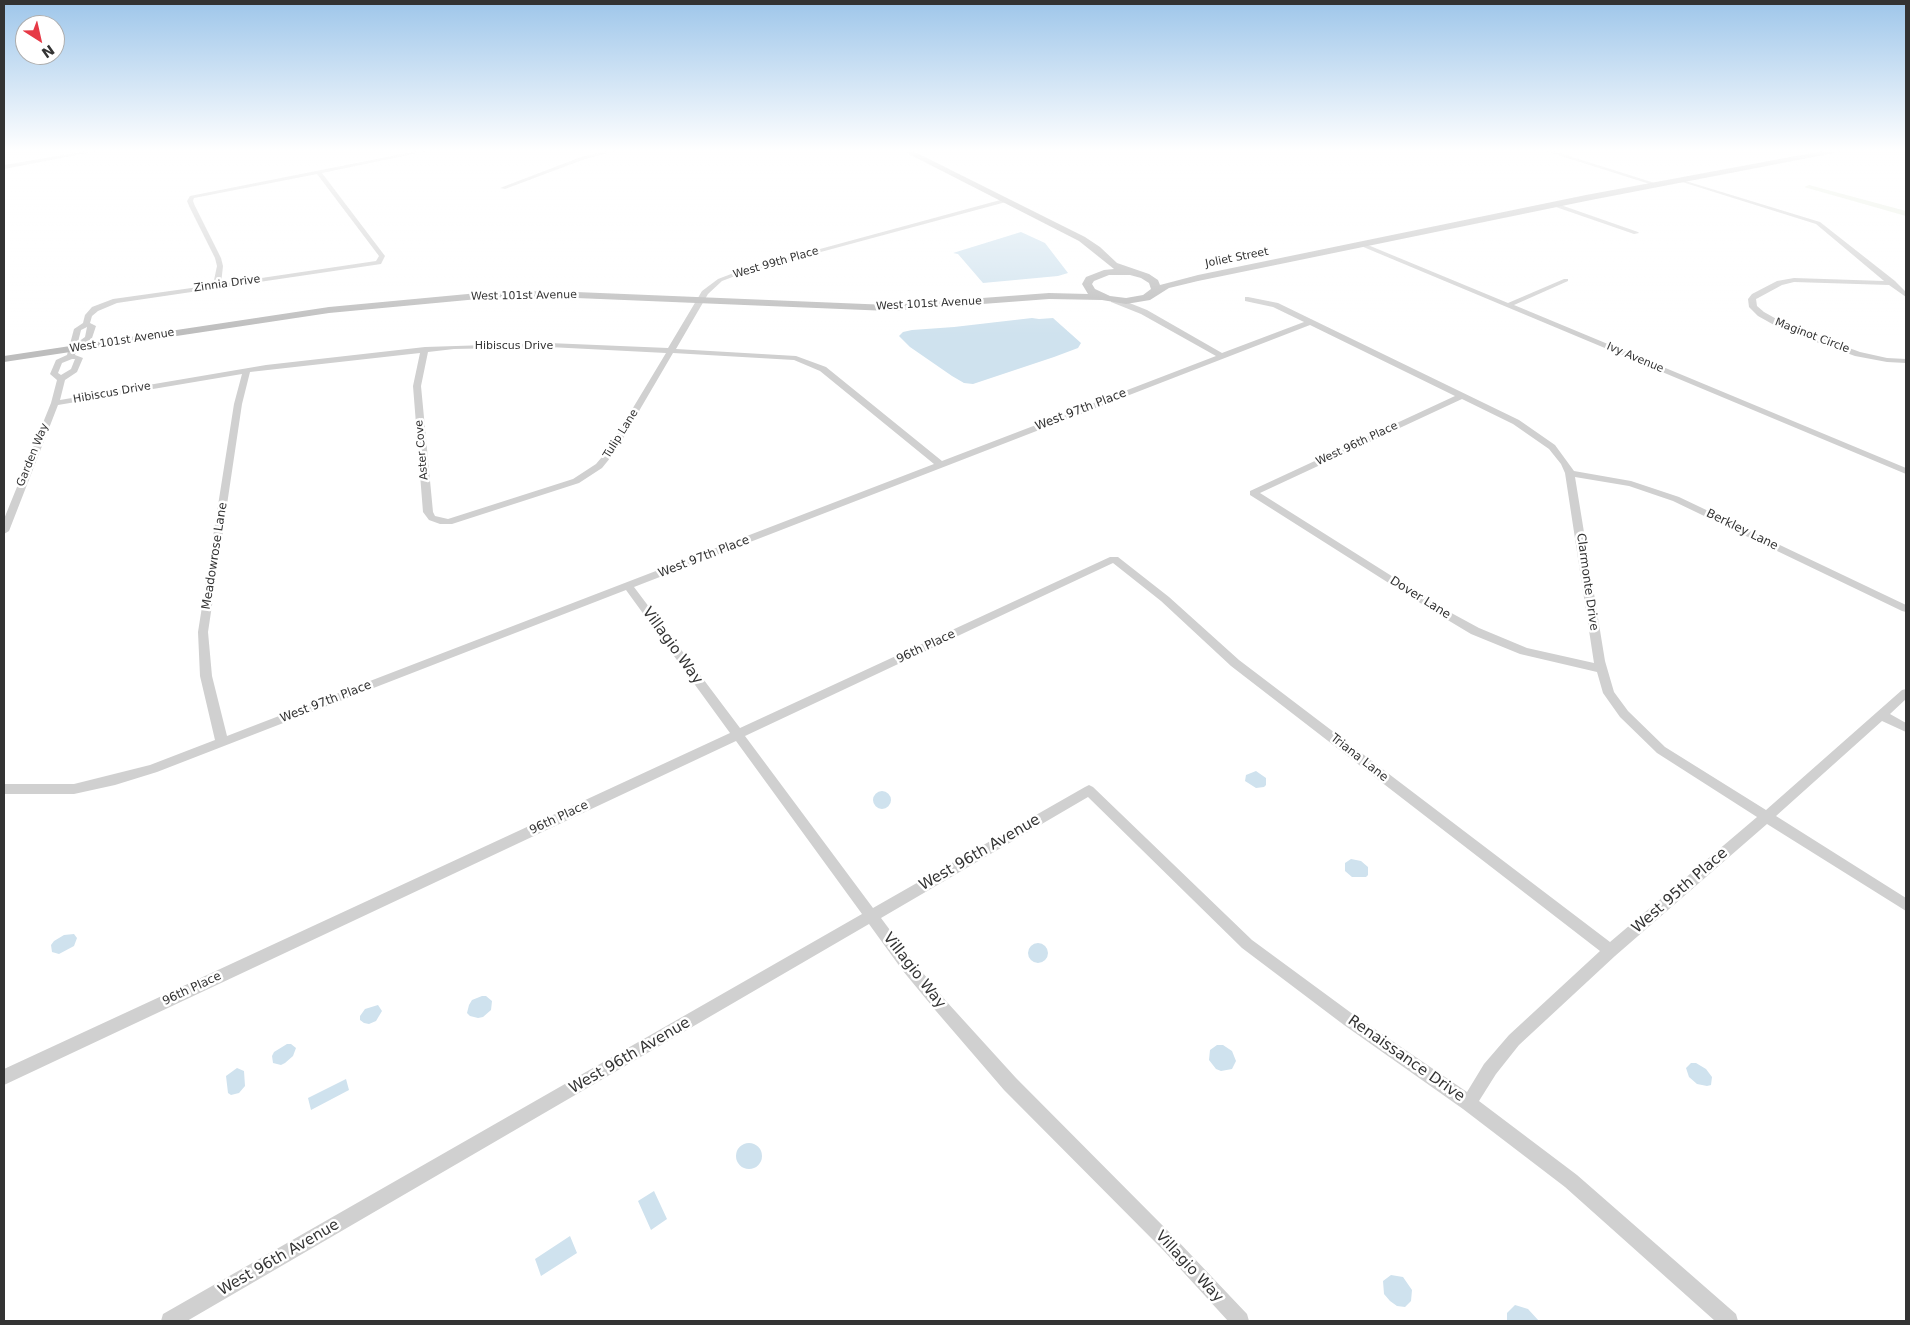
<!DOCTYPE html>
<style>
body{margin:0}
#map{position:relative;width:1910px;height:1325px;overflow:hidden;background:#fff;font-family:"DejaVu Sans",sans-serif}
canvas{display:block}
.frame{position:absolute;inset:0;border:5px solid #333;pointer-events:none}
.north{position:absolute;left:15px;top:15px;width:50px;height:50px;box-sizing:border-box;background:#fff;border:1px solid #adadad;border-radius:50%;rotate:145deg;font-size:14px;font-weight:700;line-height:20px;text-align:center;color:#333}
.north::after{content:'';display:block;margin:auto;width:18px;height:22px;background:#e63946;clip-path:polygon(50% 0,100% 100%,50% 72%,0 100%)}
</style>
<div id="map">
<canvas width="1910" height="1325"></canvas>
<div class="frame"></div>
<div class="north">N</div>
</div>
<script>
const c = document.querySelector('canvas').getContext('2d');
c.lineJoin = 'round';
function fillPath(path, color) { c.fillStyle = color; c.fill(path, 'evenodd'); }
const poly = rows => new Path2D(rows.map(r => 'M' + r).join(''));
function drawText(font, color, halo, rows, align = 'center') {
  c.font = font + ' "DejaVu Sans",sans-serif'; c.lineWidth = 5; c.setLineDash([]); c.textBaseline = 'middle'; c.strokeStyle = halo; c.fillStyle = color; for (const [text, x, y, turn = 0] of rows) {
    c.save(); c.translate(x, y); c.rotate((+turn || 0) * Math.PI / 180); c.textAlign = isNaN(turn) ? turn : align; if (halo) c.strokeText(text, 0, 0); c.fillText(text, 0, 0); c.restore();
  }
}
fillPath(poly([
 [1809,185,1906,211,1906,216,1804,187]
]), '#e6ecdf');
fillPath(poly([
 [1021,232,1045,243,1068,273,1058,276,983,283,958,254,953,253],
 [1032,318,1039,319,1053,318,1081,343,1078,348,1054,357,973,384,964,383,952,376,910,347,899,336,903,332,912,330,954,327],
 [1256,771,1266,778,1266,785,1264,787,1256,788,1245,781,1246,775],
 '873 800a9 9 0 1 1 18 0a9 9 0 1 1-18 0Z',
 [1351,859,1361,861,1368,867,1368,875,1366,877,1352,877,1345,871,1345,863],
 [74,934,77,938,74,946,59,954,52,952,51,945,54,941,64,935],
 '1028 953a10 10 0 1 1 20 0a10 10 0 1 1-20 0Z',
 [482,996,486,996,492,1001,491,1010,483,1017,478,1018,470,1016,467,1013,469,1005,472,1000],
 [378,1005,382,1011,376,1021,369,1024,364,1023,360,1020,360,1016,365,1009],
 [287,1044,291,1044,296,1048,293,1056,285,1063,281,1065,273,1063,272,1056,274,1052],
 [1217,1045,1223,1045,1232,1051,1236,1061,1232,1069,1221,1071,1216,1069,1209,1060,1210,1050],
 [1691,1063,1696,1063,1706,1069,1712,1077,1711,1085,1707,1086,1697,1084,1689,1077,1686,1068],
 [237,1068,244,1071,245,1086,239,1093,231,1095,228,1093,226,1076],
 [346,1079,349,1090,311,1110,308,1098],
 '736 1156a13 13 0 1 1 26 0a13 13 0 1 1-26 0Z',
 [654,1191,667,1219,651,1230,638,1201],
 [570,1236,577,1253,541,1276,535,1259],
 [1391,1275,1403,1277,1412,1290,1411,1301,1405,1307,1397,1306,1390,1301,1384,1294,1383,1281],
 [1515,1305,1528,1309,1539,1321,1507,1321,1507,1313]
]), '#cfe2ee');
fillPath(poly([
 [92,150,103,150,4,169,4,165,92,150],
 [422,150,432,150,322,173,385,256,381,264,117,303,98,311,92,316,90,323,96,326,92,338,76,351,75,355,83,358,77,372,65,380,60,400,266,365,425,347,549,343,668,348,702,291,718,279,739,271,1004,199,1006,200,1006,202,743,273,722,281,708,294,676,349,796,356,826,367,942,461,1216,356,1141,314,1111,302,1111,298,1117,298,1147,310,1222,353,1304,322,1273,307,1245,301,1245,297,1248,297,1278,303,1519,420,1555,445,1574,471,1631,481,1679,497,1906,605,1906,612,1902,611,1673,501,1629,486,1575,477,1605,661,1614,692,1628,711,1665,747,1766,810,1902,690,1906,689,1906,699,1890,714,1906,723,1906,732,1882,721,1776,816,1906,898,1906,911,1767,824,1615,956,1519,1045,1496,1074,1479,1101,1577,1175,1736,1314,1738,1321,1715,1321,1565,1187,1463,1109,1344,1025,1242,948,1088,797,881,918,913,961,946,1001,1016,1078,1175,1238,1247,1314,1249,1321,1228,1321,1163,1250,1004,1090,936,1011,903,971,869,924,187,1321,161,1321,163,1314,862,914,736,741,4,1085,4,1069,730,733,626,590,157,772,115,785,74,794,4,794,4,784,74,784,150,765,215,740,200,676,198,632,234,404,242,374,58,405,9,531,4,534,4,519,51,403,57,380,50,374,56,360,67,355,74,329,83,323,85,315,92,307,113,299,213,285,217,266,215,258,189,206,187,201,190,196,422,150],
 [317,174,379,256,376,261,221,284,223,266,221,258,195,206,193,201,194,198,317,174],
 [1310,325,1455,396,1250,491,1250,495,1436,613,1471,634,1520,654,1597,672,1603,693,1620,717,1657,753,1757,817,1610,942,1239,660,1169,597,1118,557,1110,557,740,728,634,587,1310,325],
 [87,327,85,337,78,342,81,330,87,327],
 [549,347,666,353,607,451,596,464,573,479,448,519,435,516,433,512,421,386,428,352,454,349,549,347],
 [420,353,413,386,423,512,429,520,440,524,452,524,579,483,602,468,615,452,673,353,794,360,820,371,934,464,227,736,212,676,208,632,242,404,250,372,420,353],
 [72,359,75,359,71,369,61,375,58,373,62,363,72,359],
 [1462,399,1513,424,1549,449,1561,464,1565,473,1594,663,1527,648,1479,628,1444,609,1260,493,1462,399],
 [1113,563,1161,601,1231,666,1600,951,1509,1035,1484,1064,1467,1092,1354,1015,1252,940,1093,787,1089,785,1085,787,873,908,745,736,1113,563],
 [611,150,620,150,585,159,505,189,500,188,581,157,611,150],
 [1542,150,1550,150,1661,185,1656,186,1542,150],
 [1679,179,1820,222,1895,281,1906,292,1906,297,1889,285,1794,282,1782,285,1758,298,1756,299,1757,306,1764,312,1789,326,1860,352,1887,358,1906,359,1906,363,1887,362,1855,356,1783,330,1758,316,1749,307,1748,299,1752,294,1777,281,1794,278,1884,281,1816,224,1679,181,1679,179],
 [1555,203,1638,232,1639,233,1634,234,1553,206,1552,205,1555,203],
 [1363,243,1508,303,1564,279,1568,279,1568,281,1514,305,1906,468,1906,474,1361,246,1361,244,1363,243]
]), '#d0d0d0');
fillPath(poly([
 [901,150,911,150,1085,237,1100,247,1117,263,1149,274,1158,280,1160,285,1198,275,1586,195,1828,150,1843,150,1839,152,1586,201,1198,281,1169,288,1150,300,1126,304,1102,300,1049,299,889,311,552,297,489,298,329,313,4,362,4,356,329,307,489,292,552,291,889,305,1049,293,1088,294,1082,284,1086,277,1104,270,1114,269,1079,241,901,150],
 [1109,275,1130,275,1141,278,1149,283,1151,289,1143,295,1126,298,1110,296,1095,289,1092,284,1094,281,1109,275]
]), '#bdbdbd');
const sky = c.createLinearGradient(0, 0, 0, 335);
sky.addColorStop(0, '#9ec6ea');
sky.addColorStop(0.45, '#fff');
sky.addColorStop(1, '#ffffff00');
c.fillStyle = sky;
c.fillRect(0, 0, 1910, 335);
drawText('11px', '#333', '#fff', [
 ["Joliet Street",1237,258,-11],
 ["West 99th Place",776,263,-16],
 ["Zinnia Drive",227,284,-8],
 ["West 101st Avenue",524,296,-1],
 ["West 101st Avenue",929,304,-3],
 ["Maginot Circle",1812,336,21],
 ["West 101st Avenue",122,341,-9],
 ["Hibiscus Drive",514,346],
 ["Ivy Avenue",1635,358,23],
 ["Hibiscus Drive",112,393,-10],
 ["Tulip Lane",621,434,-58],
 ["West 96th Place",1357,444,-25],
 ["Aster Cove",422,450,-95],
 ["Garden Way",33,455,-68]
]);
drawText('12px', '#333', '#fff', [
 ["West 97th Place",1081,410,-21],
 ["Berkley Lane",1742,530,26],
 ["Meadowrose Lane",215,556,-81],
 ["West 97th Place",704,557,-21],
 ["Clarmonte Drive",1587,582,82],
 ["Dover Lane",1420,598,32],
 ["96th Place",926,647,-25],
 ["West 97th Place",326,702,-21],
 ["Triana Lane",1359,758,38],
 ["96th Place",559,818,-25],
 ["96th Place",192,989,-25]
]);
drawText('15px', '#333', '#fff', [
 ["Villagio Way",672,646,54],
 ["West 96th Avenue",980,853,-30],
 ["West 95th Place",1680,891,-41],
 ["Villagio Way",914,971,52],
 ["West 96th Avenue",630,1056,-30],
 ["Renaissance Drive",1406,1059,35],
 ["West 96th Avenue",279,1258,-30],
 ["Villagio Way",1189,1267,47]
]);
</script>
